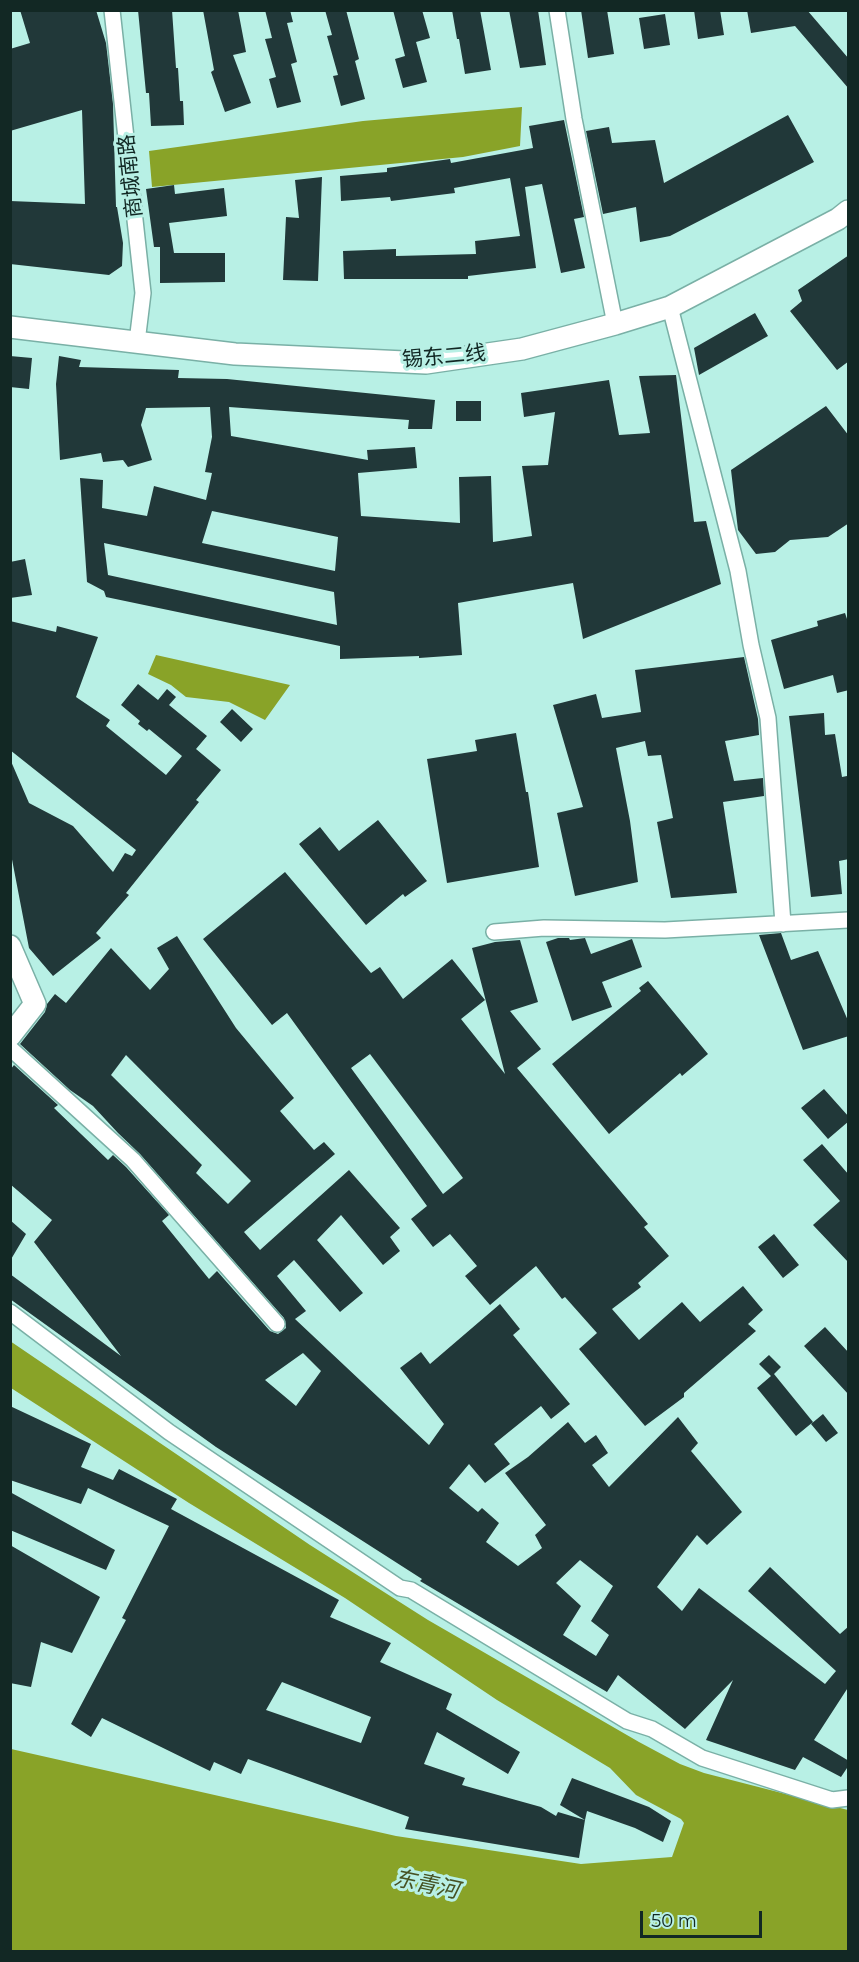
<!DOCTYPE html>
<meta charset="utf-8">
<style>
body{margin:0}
#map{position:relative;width:859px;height:1962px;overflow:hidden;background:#b8f0e5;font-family:Montserrat,sans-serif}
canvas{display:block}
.frame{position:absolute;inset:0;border:12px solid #122824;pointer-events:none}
.scale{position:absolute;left:640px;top:1911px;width:122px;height:27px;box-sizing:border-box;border:3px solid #122824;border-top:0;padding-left:8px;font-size:18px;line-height:21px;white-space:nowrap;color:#122824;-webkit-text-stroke:4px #b8f0e5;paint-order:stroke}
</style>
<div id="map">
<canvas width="859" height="1962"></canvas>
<div class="frame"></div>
<div class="scale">50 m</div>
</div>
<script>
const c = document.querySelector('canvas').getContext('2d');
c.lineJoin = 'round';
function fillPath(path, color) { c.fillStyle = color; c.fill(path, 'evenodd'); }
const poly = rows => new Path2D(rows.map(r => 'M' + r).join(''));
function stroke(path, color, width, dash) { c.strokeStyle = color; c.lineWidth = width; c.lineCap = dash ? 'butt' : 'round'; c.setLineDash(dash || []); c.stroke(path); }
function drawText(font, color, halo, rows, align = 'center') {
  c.font = font + ' Montserrat,"Noto Sans SC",sans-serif'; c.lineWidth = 6; c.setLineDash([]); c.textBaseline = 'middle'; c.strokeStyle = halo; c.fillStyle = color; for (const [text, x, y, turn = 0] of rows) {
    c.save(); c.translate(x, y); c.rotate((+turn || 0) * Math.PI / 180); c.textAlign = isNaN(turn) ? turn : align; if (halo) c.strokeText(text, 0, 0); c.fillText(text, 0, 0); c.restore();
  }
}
fillPath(poly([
 [522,107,520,146,463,157,152,187,149,151,363,121],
 [156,655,290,685,265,720,229,702,186,697,171,685,148,674],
 [10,1341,310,1545,428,1620,639,1742,680,1764,704,1773,848,1810,848,1951,11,1951,11,1749,396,1836,581,1864,672,1857,684,1823,681,1819,636,1795,610,1768,497,1700,345,1598,189,1503,11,1388]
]), '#89a328');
fillPath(poly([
 [20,10,96,10,106,43,113,104,116,207,117,207,123,243,122,266,109,275,10,264,10,201,85,204,82,110,10,131,10,49,30,43],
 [138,10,172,10,176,68,178,68,180,101,183,101,184,125,151,126,149,93,146,93],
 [203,10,238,10,246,52,233,55,251,103,225,112,211,72,214,70],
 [265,10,290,10,293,22,287,23,297,62,291,64,301,102,277,108,269,79,276,77,265,39,272,38],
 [325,10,346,10,359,59,355,61,365,99,341,106,333,76,338,75,327,36,332,35],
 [393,10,422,10,430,38,416,42,427,82,403,88,395,59,405,56],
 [452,10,480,10,491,70,465,74,459,39,457,39],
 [509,10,538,10,546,65,520,68],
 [581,10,607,10,614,54,588,58],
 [694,10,720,10,724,35,698,39],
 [747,10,807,10,849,59,849,89,795,26,751,33],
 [665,14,670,45,644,49,639,18],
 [788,115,814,162,670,236,640,242,636,207,603,214,586,131,609,127,612,143,655,140,664,183],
 [564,120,584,217,574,219,585,268,561,273,542,184,525,187,536,268,468,276,468,279,344,279,343,251,396,249,396,256,476,254,475,241,520,236,510,178,454,188,455,193,391,201,390,197,341,201,340,176,387,172,387,168,450,159,451,163,533,148,529,126],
 [322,177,318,281,283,280,286,217,299,218,295,180],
 [174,185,175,194,224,188,227,216,169,223,174,253,225,253,225,282,160,283,160,247,154,247,146,189],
 [849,255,849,361,837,370,790,311,802,301,798,290],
 [755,313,768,336,699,375,694,348],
 [10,356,32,358,29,389,10,387],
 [59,356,81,360,79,367,179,370,178,378,227,379,435,400,432,429,408,429,409,420,229,407,231,436,368,460,367,450,415,447,417,468,358,473,361,516,460,523,459,477,491,476,493,542,532,536,522,466,548,465,555,412,524,417,521,393,609,380,619,435,650,433,639,376,676,375,694,522,706,521,721,584,583,639,573,583,458,603,462,655,419,658,419,656,340,659,340,646,106,597,104,591,87,582,80,478,103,480,102,508,147,516,154,486,206,500,212,473,205,472,212,437,210,407,146,408,141,425,152,460,128,467,123,460,103,462,101,453,60,460,56,384],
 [212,511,338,537,335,571,202,543],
 [104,543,334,592,337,625,108,575],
 [456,401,481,401,481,421,456,421],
 [826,406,849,436,849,523,828,537,790,540,775,552,756,554,738,530,731,470],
 [25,559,32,595,10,598,10,562],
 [845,613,849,625,849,690,837,693,833,675,784,689,771,640,818,626,817,621],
 [10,621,56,632,57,626,98,637,76,697,110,720,106,726,166,775,182,756,149,729,147,731,138,724,140,721,121,705,138,684,158,700,167,689,176,697,169,705,207,736,196,749,221,770,196,800,199,802,126,893,129,895,96,933,101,938,53,976,29,948,10,849,10,759,29,803,73,826,113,872,125,853,132,856,136,850,10,750],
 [744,657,758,719,759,735,725,741,734,781,763,778,764,796,723,802,737,893,671,898,657,822,673,818,661,755,648,756,645,741,616,748,630,821,638,882,575,896,557,813,583,807,553,705,596,694,602,718,641,712,635,670],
 [232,709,253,729,241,742,220,722],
 [824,713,825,735,835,734,842,777,847,776,849,785,849,859,839,861,842,894,811,897,789,716],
 [516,733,526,792,528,792,539,867,447,883,427,759,477,751,475,740],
 [378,820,427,881,405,897,403,894,366,925,299,844,320,827,339,851],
 [285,872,371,973,380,967,403,999,452,959,485,1000,461,1019,505,1074,472,948,495,942,520,940,538,1002,510,1011,541,1049,517,1068,648,1224,644,1227,669,1256,638,1283,641,1287,612,1309,639,1340,682,1302,700,1322,743,1286,763,1310,748,1324,756,1331,684,1393,684,1397,645,1426,579,1349,597,1333,565,1297,562,1299,536,1266,490,1305,465,1276,477,1266,450,1234,433,1247,411,1219,427,1206,287,1013,272,1025,203,939],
 [370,1054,463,1178,443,1194,351,1068],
 [781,933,791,960,818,951,849,1023,849,1036,803,1050,759,935],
 [177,936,236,1028,294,1098,280,1111,314,1150,324,1142,335,1154,244,1232,260,1250,349,1170,400,1228,390,1237,400,1251,383,1265,341,1215,317,1240,363,1293,340,1312,294,1260,277,1276,306,1311,295,1319,429,1445,444,1424,400,1368,421,1352,430,1364,500,1304,520,1329,513,1335,570,1404,551,1419,541,1406,494,1444,510,1464,485,1483,469,1464,449,1488,478,1512,482,1508,499,1523,486,1542,518,1566,542,1548,535,1535,546,1525,505,1473,528,1457,568,1422,585,1443,596,1435,608,1453,592,1465,609,1487,678,1417,698,1443,691,1451,742,1512,707,1545,697,1535,657,1587,682,1611,699,1588,825,1684,836,1671,748,1591,770,1567,840,1634,849,1626,849,1686,814,1740,849,1761,849,1765,841,1777,803,1757,795,1770,706,1740,733,1680,685,1729,618,1675,607,1692,420,1581,422,1579,216,1447,10,1299,10,1274,121,1356,34,1242,52,1220,10,1184,10,1070,14,1065,58,1105,54,1108,108,1160,113,1155,126,1167,169,1215,162,1221,209,1279,217,1271,270,1331,278,1334,286,1328,284,1318,140,1154,118,1133,93,1106,70,1090,20,1044,45,1012,47,1004,55,994,66,1003,111,948,150,990,169,969,157,948],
 [126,1055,251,1181,228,1204,196,1173,202,1165,111,1075],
 [303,1353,321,1371,296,1406,265,1380],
 [580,1560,613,1586,591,1621,609,1635,596,1656,563,1635,581,1606,556,1583],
 [558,938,569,938,570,940,585,938,591,954,632,939,642,967,602,982,612,1007,572,1021,546,942],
 [648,981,708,1054,682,1076,680,1073,609,1134,552,1064,641,991,639,988],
 [824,1089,849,1117,849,1121,828,1139,801,1108],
 [822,1144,849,1175,849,1263,813,1225,840,1201,803,1160],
 [10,1220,26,1234,10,1261],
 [774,1234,799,1265,783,1278,758,1247],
 [825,1327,849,1353,849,1395,804,1346],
 [769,1355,781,1367,774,1374,813,1422,796,1436,757,1388,771,1376,759,1364],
 [10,1406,91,1444,81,1467,113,1480,119,1469,177,1499,171,1509,339,1600,330,1617,391,1643,380,1662,452,1694,446,1709,520,1752,508,1774,437,1732,424,1764,465,1778,462,1785,541,1807,556,1816,558,1812,585,1820,579,1858,405,1829,409,1817,248,1759,241,1774,214,1762,210,1771,102,1718,91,1737,71,1724,126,1620,122,1618,169,1526,88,1488,81,1504,10,1480],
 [282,1682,371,1717,361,1743,266,1710],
 [823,1414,838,1433,826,1442,811,1424],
 [10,1492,115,1550,106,1570,10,1530],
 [10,1545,100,1597,72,1653,41,1642,31,1687,10,1683],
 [572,1778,649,1807,671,1821,663,1842,635,1828,587,1811,585,1820,560,1805]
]), '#213839');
const street = poly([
 [112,10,143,293,137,342],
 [557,10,574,119,615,324],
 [670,307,738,571,751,645,768,718,783,924],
 [494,932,544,928,665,930,848,920],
 [10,1048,133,1160,277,1324],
 [10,1312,169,1432,400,1588,411,1590,627,1721,652,1729,702,1758,832,1800,848,1798]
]);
const secondary = poly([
 [10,327,235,354,426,363,522,349,615,324,670,307,838,219,848,211],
 [10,946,35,1004,10,1036]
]);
stroke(street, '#7ab0a6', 18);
stroke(secondary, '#7ab0a6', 24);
stroke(street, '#fff', 15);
stroke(secondary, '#fff', 21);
drawText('21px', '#122824', '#b8f0e5', [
 ["商城南路",131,176,-96],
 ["锡东二线",444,357,-5]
]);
drawText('italic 22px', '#465223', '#b8f0e5', [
 ["东青河",426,1885,12]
]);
</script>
